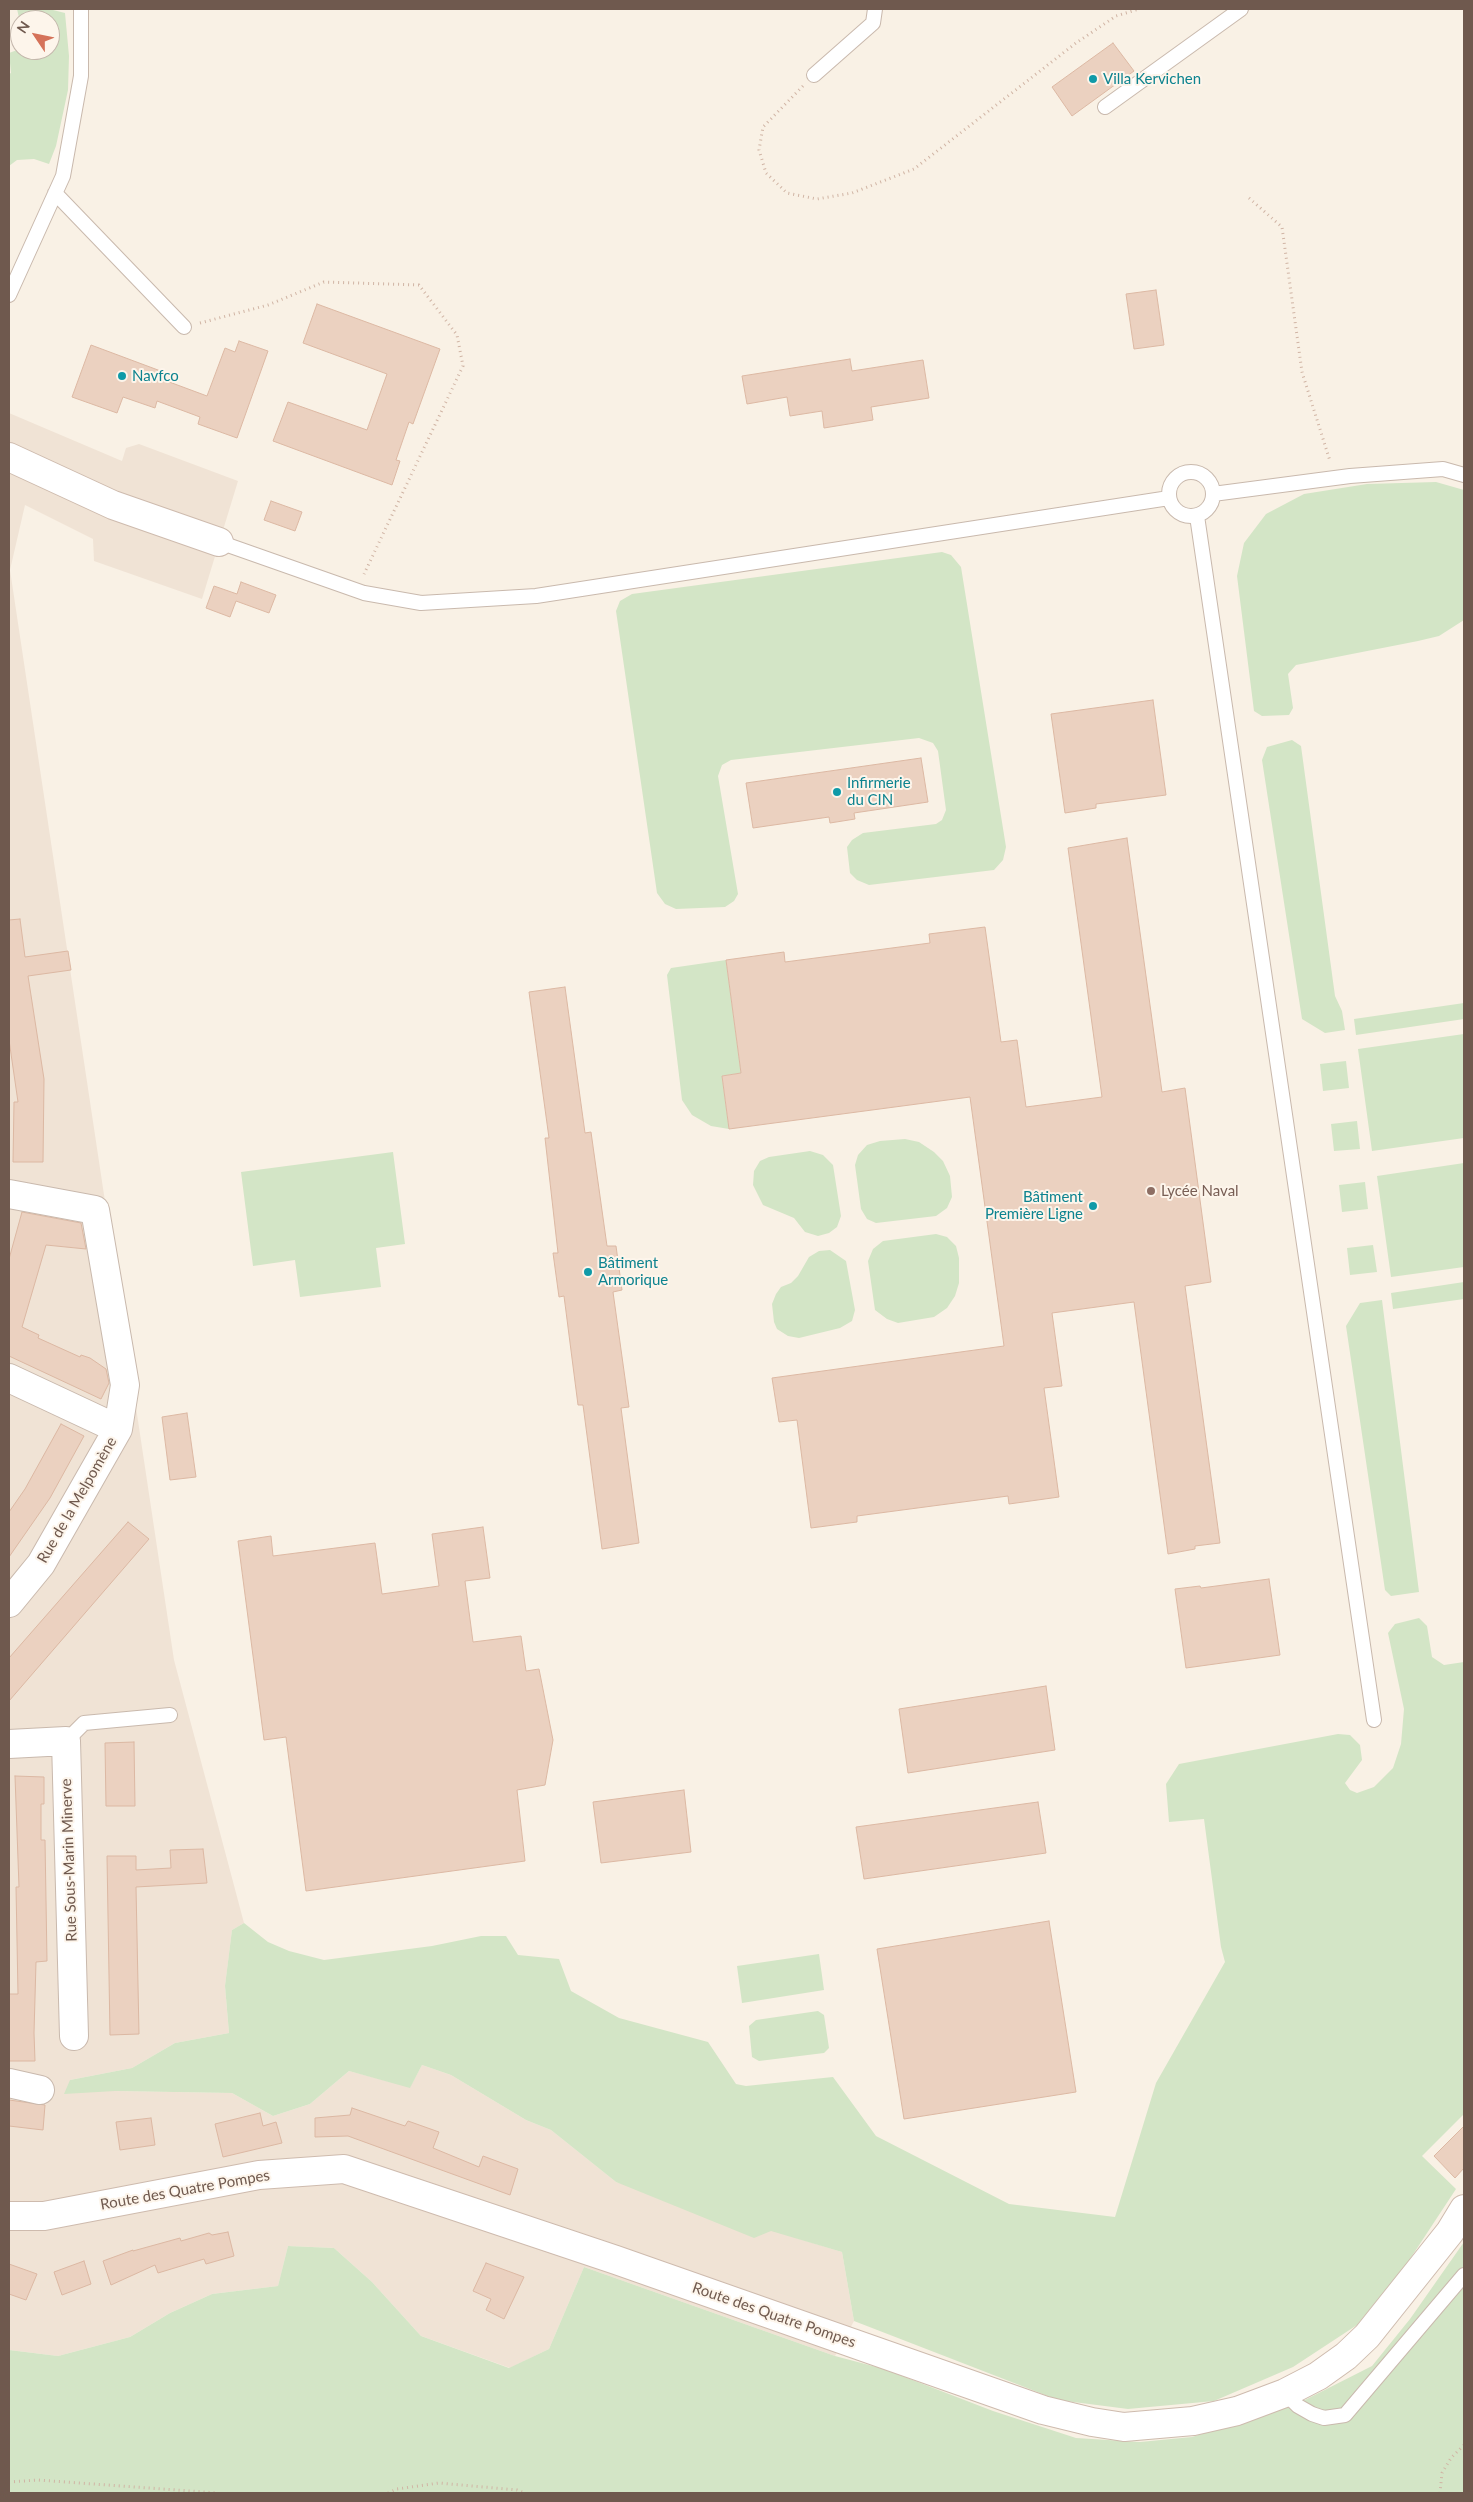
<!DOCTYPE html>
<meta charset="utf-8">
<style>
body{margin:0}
#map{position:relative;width:1473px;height:2502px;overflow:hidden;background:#f9f1e5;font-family:Lato,sans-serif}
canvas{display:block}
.frame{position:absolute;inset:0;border:10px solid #6f594e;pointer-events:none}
.north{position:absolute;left:10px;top:10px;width:50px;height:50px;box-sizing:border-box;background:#fdf5eb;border:1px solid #c4b7ac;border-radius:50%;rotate:304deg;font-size:14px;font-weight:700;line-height:20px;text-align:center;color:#6f594e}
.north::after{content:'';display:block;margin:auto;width:18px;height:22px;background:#d57259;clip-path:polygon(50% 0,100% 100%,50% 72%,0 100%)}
</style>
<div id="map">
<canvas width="1473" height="2502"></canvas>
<div class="frame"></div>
<div class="north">N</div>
</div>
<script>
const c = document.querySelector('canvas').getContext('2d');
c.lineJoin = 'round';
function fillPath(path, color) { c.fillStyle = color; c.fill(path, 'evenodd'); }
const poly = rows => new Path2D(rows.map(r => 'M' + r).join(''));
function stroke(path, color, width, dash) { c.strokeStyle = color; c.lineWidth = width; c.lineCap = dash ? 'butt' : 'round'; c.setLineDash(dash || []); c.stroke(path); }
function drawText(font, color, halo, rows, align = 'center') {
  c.font = font + ' Lato,sans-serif'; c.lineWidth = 4; c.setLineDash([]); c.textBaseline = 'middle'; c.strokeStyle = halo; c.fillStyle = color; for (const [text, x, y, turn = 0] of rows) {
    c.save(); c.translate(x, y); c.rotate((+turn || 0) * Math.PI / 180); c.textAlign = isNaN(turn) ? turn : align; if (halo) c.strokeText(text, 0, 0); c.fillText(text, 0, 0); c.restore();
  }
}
fillPath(poly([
 [9,413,122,461,126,448,139,444,238,481,202,599,94,561,93,539,25,505,10,570,174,1660,244,1923,232,1930,225,1986,229,2033,175,2043,132,2068,70,2080,115,2091,232,2093,273,2116,310,2104,349,2071,410,2087,422,2065,451,2075,526,2120,551,2130,616,2182,842,2252,854,2321,835,2356,584,2267,549,2349,510,2368,421,2336,372,2282,334,2248,288,2246,278,2286,212,2294,170,2313,130,2337,58,2356,9,2350]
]), '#f0e3d5');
fillPath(poly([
 [17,9,49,9,65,13,69,56,68,90,56,146,49,164,34,159,17,160,9,166,9,74,11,73,9,53,20,49,50,50,50,20,20,20,20,22],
 [1436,482,1464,490,1464,620,1439,636,1418,641,1296,665,1288,674,1293,708,1289,715,1262,716,1254,711,1237,576,1244,543,1266,514,1304,494,1367,484],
 [942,552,951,555,961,567,1006,847,1003,860,994,870,869,885,857,880,850,873,847,847,852,840,863,833,936,824,942,820,946,810,938,751,933,743,919,738,731,760,722,765,718,776,738,894,734,901,725,907,676,909,665,904,657,893,616,611,620,601,632,594],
 [1292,740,1301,746,1335,996,1342,1011,1345,1030,1325,1033,1302,1019,1262,760,1267,747],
 [726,960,741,1073,722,1076,729,1129,711,1126,692,1115,682,1100,667,975,671,968],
 [1464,1003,1464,1019,1356,1035,1354,1019],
 [1464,1034,1464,1138,1372,1151,1358,1049],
 [1346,1061,1349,1088,1323,1091,1320,1064],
 [1357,1121,1360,1149,1334,1151,1331,1124],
 [905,1139,919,1142,934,1152,943,1161,950,1176,952,1197,947,1208,936,1216,876,1223,867,1219,861,1209,855,1165,858,1155,867,1145,880,1141],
 [810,1151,823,1155,833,1165,841,1216,837,1227,829,1233,818,1236,805,1232,794,1218,763,1205,753,1185,754,1171,760,1161,769,1157],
 [393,1152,405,1244,376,1248,381,1287,300,1297,295,1260,253,1266,241,1172],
 [1464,1163,1464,1267,1391,1277,1377,1176],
 [1365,1182,1368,1209,1342,1212,1339,1185],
 [936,1234,947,1237,956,1246,959,1258,959,1283,955,1296,947,1308,934,1317,898,1323,887,1319,875,1310,868,1261,873,1249,883,1241],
 [1373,1245,1377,1272,1350,1275,1347,1248],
 [830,1250,846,1261,855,1310,852,1321,840,1328,799,1338,788,1336,777,1329,774,1322,772,1304,776,1294,781,1287,791,1283,798,1276,809,1257,819,1251],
 [1464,1282,1464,1299,1393,1309,1391,1293],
 [1382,1300,1419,1592,1391,1596,1385,1590,1346,1326,1360,1303],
 [1419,1618,1427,1626,1432,1657,1444,1665,1464,1662,1464,2114,1422,2156,1456,2189,1406,2265,1357,2325,1293,2367,1214,2401,1128,2409,1058,2400,854,2321,842,2252,771,2231,754,2238,616,2182,551,2130,526,2120,451,2075,422,2065,410,2088,349,2071,310,2104,273,2116,232,2093,115,2091,64,2094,70,2080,132,2068,175,2043,229,2033,225,1986,232,1930,244,1923,268,1942,289,1951,324,1960,432,1946,481,1936,506,1936,518,1955,559,1959,571,1991,619,2018,708,2042,736,2084,746,2086,833,2077,876,2136,1009,2204,1115,2217,1156,2083,1225,1962,1221,1947,1204,1819,1169,1822,1166,1784,1179,1764,1338,1734,1350,1735,1360,1745,1362,1760,1345,1783,1350,1790,1357,1793,1374,1787,1393,1768,1401,1744,1404,1709,1388,1633,1395,1624],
 [819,1954,824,1990,742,2003,737,1966],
 [818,2011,824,2015,829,2048,824,2053,759,2061,752,2057,749,2026,756,2020],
 [1464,2242,1464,2493,9,2493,9,2350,58,2356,130,2337,170,2313,212,2294,278,2286,288,2246,334,2248,372,2282,421,2336,509,2368,549,2349,584,2267,835,2356,884,2369,993,2411,1076,2438,1140,2442,1192,2437,1297,2404,1372,2366,1410,2319]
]), '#d3e5c6');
const building = poly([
 [1113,43,1134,71,1072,116,1052,87,1113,43],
 [1156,290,1164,345,1134,349,1126,294,1156,290],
 [317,304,440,349,413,424,409,422,396,460,400,461,392,485,273,441,288,402,367,430,387,374,303,343,317,304],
 [239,341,268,351,237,438,198,424,200,417,157,401,155,408,123,397,117,413,72,397,91,345,166,373,164,380,207,396,225,348,235,352,239,341],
 [850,359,852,371,923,360,929,398,871,407,873,420,824,428,822,411,790,416,787,397,747,404,742,376,850,359],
 [271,501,302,512,295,531,264,520,271,501],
 [241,582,276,595,269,613,236,601,230,617,206,608,214,586,237,594,241,582],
 [1153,700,1166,795,1096,804,1096,808,1065,813,1051,714,1153,700],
 [921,758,928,802,854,813,855,819,830,823,829,817,753,828,746,783,921,758],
 [1127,838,1162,1092,1185,1088,1211,1282,1185,1286,1220,1543,1195,1546,1195,1549,1168,1554,1134,1302,1052,1313,1062,1386,1044,1388,1059,1497,1009,1504,1008,1496,857,1516,857,1522,811,1528,797,1420,779,1422,772,1378,1004,1346,970,1097,729,1129,722,1076,741,1073,726,960,784,952,785,962,930,943,929,934,985,927,1001,1042,1017,1040,1026,1107,1102,1097,1068,848,1127,838],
 [20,919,25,957,68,951,71,970,28,976,44,1079,43,1162,13,1162,14,1102,18,1102,9,1040,9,920,20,919],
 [565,987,585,1133,591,1132,607,1246,616,1246,622,1290,613,1292,629,1407,621,1408,639,1543,602,1549,583,1405,578,1405,564,1296,559,1297,553,1253,558,1253,545,1138,549,1138,529,992,565,987],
 [22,1212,81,1223,86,1249,46,1245,22,1327,39,1335,38,1338,80,1357,81,1355,90,1358,106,1369,109,1383,101,1399,9,1356,9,1259,22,1212],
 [187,1413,196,1477,170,1480,162,1417,187,1413],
 [61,1424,84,1436,50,1498,9,1557,9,1512,25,1489,61,1424],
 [128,1522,149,1539,9,1701,9,1658,128,1522],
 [483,1527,490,1578,465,1581,473,1642,521,1636,526,1671,539,1669,553,1740,545,1785,517,1790,525,1861,306,1891,286,1737,264,1740,238,1541,271,1536,273,1556,375,1543,382,1594,439,1586,432,1534,483,1527],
 [1269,1579,1280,1655,1186,1668,1175,1589,1200,1586,1201,1588,1269,1579],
 [1046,1686,1055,1750,908,1773,899,1709,1046,1686],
 [134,1742,135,1806,106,1806,105,1743,134,1742],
 [15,1776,44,1777,44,1804,41,1804,41,1840,45,1840,47,1961,36,1962,34,2033,35,2061,9,2061,9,1994,18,1994,16,1887,19,1887,15,1776],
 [684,1790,691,1852,601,1863,593,1802,684,1790],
 [1038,1802,1046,1853,864,1879,856,1827,1038,1802],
 [203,1849,207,1883,136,1887,139,2034,110,2035,107,1856,136,1856,136,1870,171,1868,170,1850,203,1849],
 [1049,1921,1076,2092,904,2119,877,1949,1049,1921],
 [9,2100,45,2105,43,2130,9,2126,9,2100],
 [352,2108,405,2126,408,2121,439,2132,433,2148,479,2167,483,2156,518,2169,510,2195,348,2136,315,2137,315,2118,350,2115,352,2108],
 [260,2113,263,2126,276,2122,282,2143,223,2157,215,2124,260,2113],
 [151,2118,155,2145,120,2150,116,2122,151,2118],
 [1464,2126,1464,2168,1455,2178,1434,2156,1464,2126],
 [228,2232,234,2256,206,2264,204,2259,158,2273,155,2265,111,2285,103,2261,133,2250,133,2251,180,2238,181,2241,209,2233,212,2235,228,2232],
 [84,2261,91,2284,62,2295,54,2272,84,2261],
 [486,2263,524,2277,504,2319,486,2310,491,2299,473,2291,486,2263],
 [9,2264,37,2274,26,2300,9,2294,9,2264]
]);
fillPath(building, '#ebd1c0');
stroke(building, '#dcb8a3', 1);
const lane = poly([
 [814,75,873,23,875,9],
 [1105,107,1241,9],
 [55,193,184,327],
 [9,295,63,176,81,76,81,9],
 '1169 494a22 22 0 1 1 44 0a22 22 0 1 1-44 0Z',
 [1213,494,1350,476,1443,469,1464,475],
 [1197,516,1374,1720],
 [219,542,364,593,421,603,536,596,1169,498],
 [66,1741,84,1723,170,1715],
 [1285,2393,1298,2406,1312,2414,1324,2418,1345,2415,1464,2275]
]);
const street = poly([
 [9,1194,95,1210,125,1385,118,1429,41,1564,9,1603],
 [9,1378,118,1429],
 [9,1744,66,1741,74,2036],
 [9,2083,40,2090]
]);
const secondary = poly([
 [9,457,113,505,219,542],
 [9,2216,44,2216,259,2175,344,2169,616,2260,1043,2410,1092,2422,1124,2427,1193,2421,1237,2411,1285,2393,1318,2376,1346,2356,1367,2336,1450,2232,1464,2209]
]);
stroke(lane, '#c9b9ad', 16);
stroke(street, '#c9b9ad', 30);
stroke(secondary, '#cebbae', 30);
stroke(poly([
 [803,86,763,127,759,150,766,173,787,193,817,199,852,193,914,169,1076,43,1116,16,1139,9],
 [1249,198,1282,227,1302,372,1330,461],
 [200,323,268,305,324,282,419,285,457,335,463,366,364,574],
 [9,2482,38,2480,218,2493],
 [388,2493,397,2489,439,2483,517,2490,525,2493],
 [1440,2493,1442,2473,1451,2458,1464,2445]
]), '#d0b4a4', 3, [1, 4]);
stroke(lane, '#fff', 14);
stroke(street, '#fff', 28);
stroke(secondary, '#fff', 28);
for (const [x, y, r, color] of [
 [1093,79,5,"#0f9aa8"],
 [122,376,5,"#0f9aa8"],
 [837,792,5,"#0f9aa8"],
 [1151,1191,5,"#8d6e63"],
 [1093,1206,5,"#0f9aa8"],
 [588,1272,5,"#0f9aa8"]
]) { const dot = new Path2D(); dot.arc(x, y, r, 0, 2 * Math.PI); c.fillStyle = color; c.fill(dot); stroke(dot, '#fdf5eb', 2); }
drawText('15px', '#0d838f', '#fdf5eb', [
 ["Villa Kervichen",1103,79],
 ["Navfco",132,376],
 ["Infirmerie",847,783],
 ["du CIN",847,800],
 ["Bâtiment",1083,1197,"right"],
 ["Première Ligne",1083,1214,"right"],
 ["Bâtiment",598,1263],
 ["Armorique",598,1280]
], 'left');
drawText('15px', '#785e54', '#fdf5eb', [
 ["Lycée Naval",1161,1191]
], 'left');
drawText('15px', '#6f594e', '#fdf5eb', [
 ["Rue de la Melpomène",77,1500,-60],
 ["Rue Sous-Marin Minerve",69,1860,-92],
 ["Route des Quatre Pompes",185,2190,-10],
 ["Route des Quatre Pompes",774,2315,19]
]);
</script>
